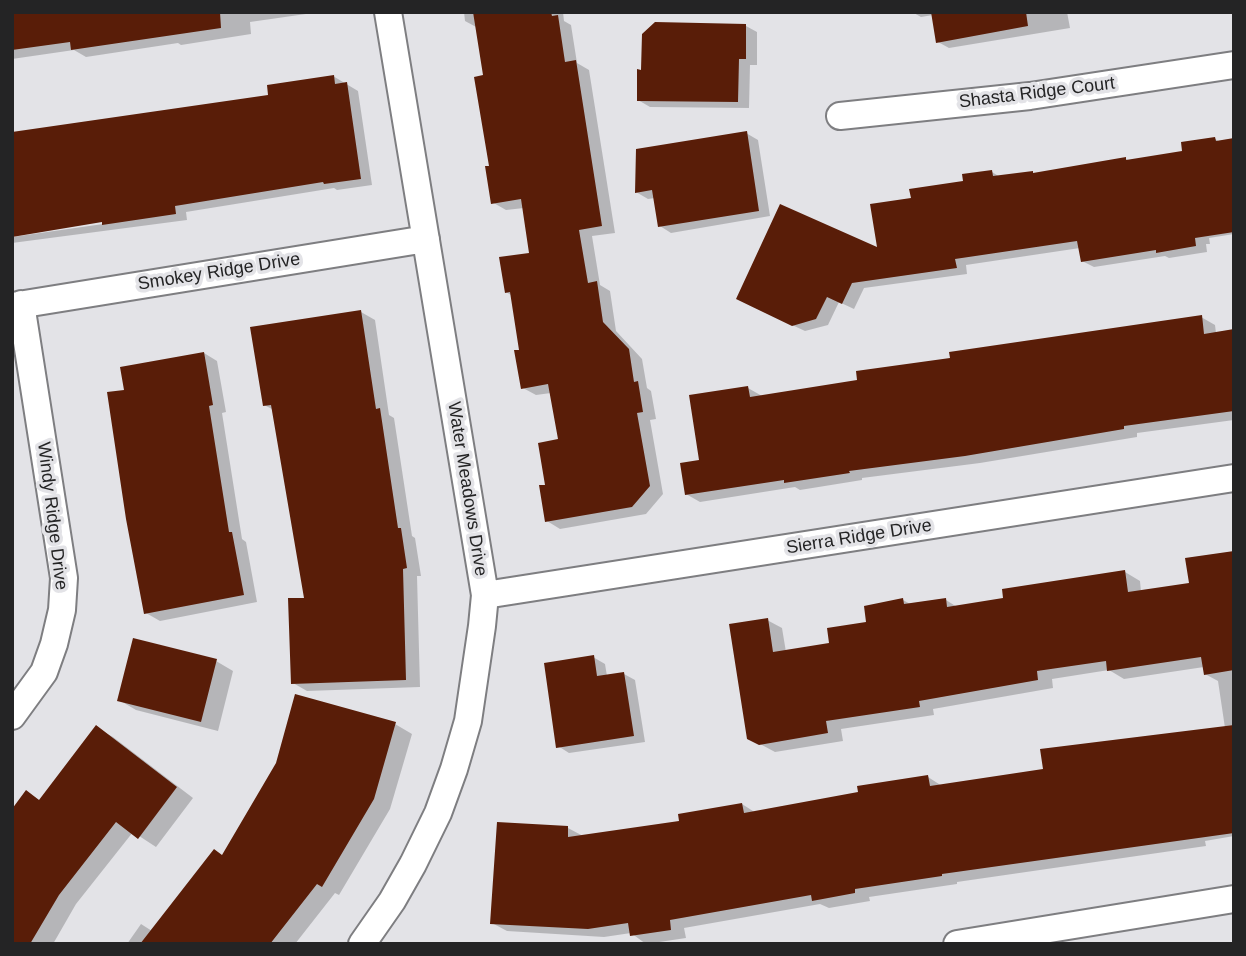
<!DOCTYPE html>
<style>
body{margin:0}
#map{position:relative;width:1246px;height:956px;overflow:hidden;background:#e3e3e7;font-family:Arial,sans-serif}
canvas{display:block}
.frame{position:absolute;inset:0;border:14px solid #242425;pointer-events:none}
</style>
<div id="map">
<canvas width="1246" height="956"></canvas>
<div class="frame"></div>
</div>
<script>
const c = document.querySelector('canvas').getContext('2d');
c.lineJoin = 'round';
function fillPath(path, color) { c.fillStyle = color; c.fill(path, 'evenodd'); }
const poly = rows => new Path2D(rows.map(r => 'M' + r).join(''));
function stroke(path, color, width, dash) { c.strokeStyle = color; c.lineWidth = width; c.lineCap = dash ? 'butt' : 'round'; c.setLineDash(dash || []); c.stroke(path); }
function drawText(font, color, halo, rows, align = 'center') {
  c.font = font + ' Arial,sans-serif'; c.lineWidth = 7; c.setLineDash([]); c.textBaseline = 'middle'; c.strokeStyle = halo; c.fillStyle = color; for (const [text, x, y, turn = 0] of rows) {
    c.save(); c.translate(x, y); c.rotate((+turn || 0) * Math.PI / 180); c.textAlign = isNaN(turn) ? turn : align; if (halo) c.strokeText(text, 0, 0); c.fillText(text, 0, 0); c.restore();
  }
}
fillPath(poly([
 [12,12,320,12,250,22,251,34,181,45,178,43,86,57,74,50,12,59],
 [464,12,563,12,564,21,571,25,577,63,589,70,615,233,592,236,600,285,610,291,616,331,642,359,647,388,651,391,656,419,650,420,663,494,646,514,560,529,547,521,547,486,560,441,551,393,536,395,523,388,521,351,511,295,506,292,531,254,524,208,506,210,492,202,485,77,478,28,465,21],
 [912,12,1067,12,1070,28,949,48,938,42,933,15,921,17],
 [746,26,757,32,757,65,750,65,749,108,650,107,638,100],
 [333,76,358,91,372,185,337,190,334,188,186,212,187,220,12,243,12,237,110,223,270,96],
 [746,133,758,140,770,216,671,233,660,226,655,198,648,199,636,192],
 [1215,139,1220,142,1234,139,1234,234,1209,238,1210,244,1206,244,1207,252,1169,258,1165,256,1094,267,1082,261,1080,248,966,265,967,274,864,288,854,309,839,302,828,325,805,331,749,305,879,250,913,200,992,172,1000,177,1032,172,1035,174,1126,159,1130,161,1184,152],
 [361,312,375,320,389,415,394,418,412,536,415,538,421,576,417,576,420,687,307,691,293,683,306,600,274,410,264,405],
 [1201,317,1215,325,1216,333,1234,330,1234,420,1137,433,1137,437,980,463,862,478,862,480,800,490,795,487,700,502,686,494,701,462,748,388,762,396,859,381,952,359],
 [204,353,217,361,226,412,222,413,242,539,246,542,257,602,160,621,146,613,126,391],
 [1234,552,1234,836,1205,841,1206,846,957,882,957,884,869,897,870,901,829,908,820,904,684,928,686,938,646,944,631,933,604,937,507,931,492,923,568,828,583,836,681,822,742,804,756,813,859,794,928,777,942,786,1045,770,1225,728,1218,681,1205,674,1204,667,1124,679,1109,670,1052,679,1053,688,933,709,934,715,841,729,843,741,775,752,749,738,767,620,782,628,786,652,831,644,868,624,903,600,912,605,946,600,957,607,1005,599,1125,572,1140,581,1141,592,1191,585],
 [593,657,605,664,607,676,624,674,635,680,645,742,569,753,558,746],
 [216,661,233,671,218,731,136,710,119,700],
 [395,724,412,734,390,809,339,895,335,893,295,944,127,944,141,924,152,931,223,856,277,764],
 [96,728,113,737,193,798,156,847,133,832,76,904,53,944,12,944,27,793,41,801]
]), '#0003');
fillPath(poly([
 [12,12,220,12,221,28,71,50,70,42,12,50],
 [473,12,551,12,552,16,558,15,565,62,576,60,602,226,579,230,588,283,597,281,603,322,629,349,634,382,638,381,643,412,637,413,650,486,632,507,545,522,539,485,545,485,538,443,558,439,548,384,521,389,514,350,519,350,510,292,505,293,499,257,529,253,521,199,491,204,485,166,489,166,474,77,483,75],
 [931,12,1026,12,1028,26,936,43],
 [655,22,746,24,746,59,739,59,738,102,637,101,637,69,641,70,642,34],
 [334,75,335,84,347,82,361,179,324,184,323,182,175,206,176,214,102,225,102,222,12,237,12,132,268,95,267,85],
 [747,131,759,211,658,227,652,190,635,193,636,149],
 [1215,137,1216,141,1234,138,1234,232,1195,238,1196,246,1156,253,1156,250,1081,262,1077,241,955,259,957,268,852,283,842,304,827,297,816,319,792,326,736,299,780,204,877,247,870,204,911,198,909,189,963,181,962,174,992,170,993,176,1033,171,1033,173,1126,157,1126,160,1182,151,1181,142],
 [361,310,376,409,380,408,398,528,401,528,407,568,403,569,406,680,291,684,288,598,304,598,271,405,263,406,250,327],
 [1202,315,1204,334,1234,329,1234,411,1124,426,1124,429,965,456,849,471,850,473,784,483,784,480,685,495,680,463,699,460,689,395,748,386,750,397,857,380,856,371,950,358,949,352],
 [204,352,213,405,209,406,229,532,232,532,244,595,144,614,126,519,107,392,124,390,120,367],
 [1234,551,1234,670,1204,675,1201,657,1107,671,1106,661,1037,671,1038,680,919,701,920,707,826,721,828,733,759,745,747,739,729,624,768,618,773,652,829,643,827,628,866,622,864,606,903,598,904,604,946,598,947,607,1003,598,1002,589,1125,570,1128,592,1189,583,1185,558],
 [133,638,217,659,201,722,117,701],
 [594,655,597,676,624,672,634,736,556,748,544,663],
 [295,694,396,722,374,799,322,887,317,884,270,944,140,944,214,849,222,855,276,763],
 [96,725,177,787,138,839,116,822,59,895,30,944,12,944,12,809,26,790,39,800],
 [1234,725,1234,833,942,874,942,876,855,889,855,893,812,901,811,895,670,920,671,930,630,936,628,923,588,929,490,924,497,822,568,826,568,837,679,821,678,814,742,803,744,813,858,792,857,786,928,775,930,786,1043,769,1040,749]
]), '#591d08');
const minor = poly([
 [840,116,1030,96,1234,65],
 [12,306,426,239],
 [485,595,1234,478],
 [12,716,44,672,54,644,62,610,64,578,21,304],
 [362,944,392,901,413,864,438,813,454,769,468,721,482,626,485,595,388,12],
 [957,944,1234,899]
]);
stroke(minor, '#7e7e81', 30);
stroke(minor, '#fff', 26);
drawText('18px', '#242425', '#e3e3e7', [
 ["Shasta Ridge Court",1037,93,-7],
 ["Smokey Ridge Drive",219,272,-9],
 ["Water Meadows Drive",467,489,81],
 ["Windy Ridge Drive",52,516,83],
 ["Sierra Ridge Drive",859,537,-9]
]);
</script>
